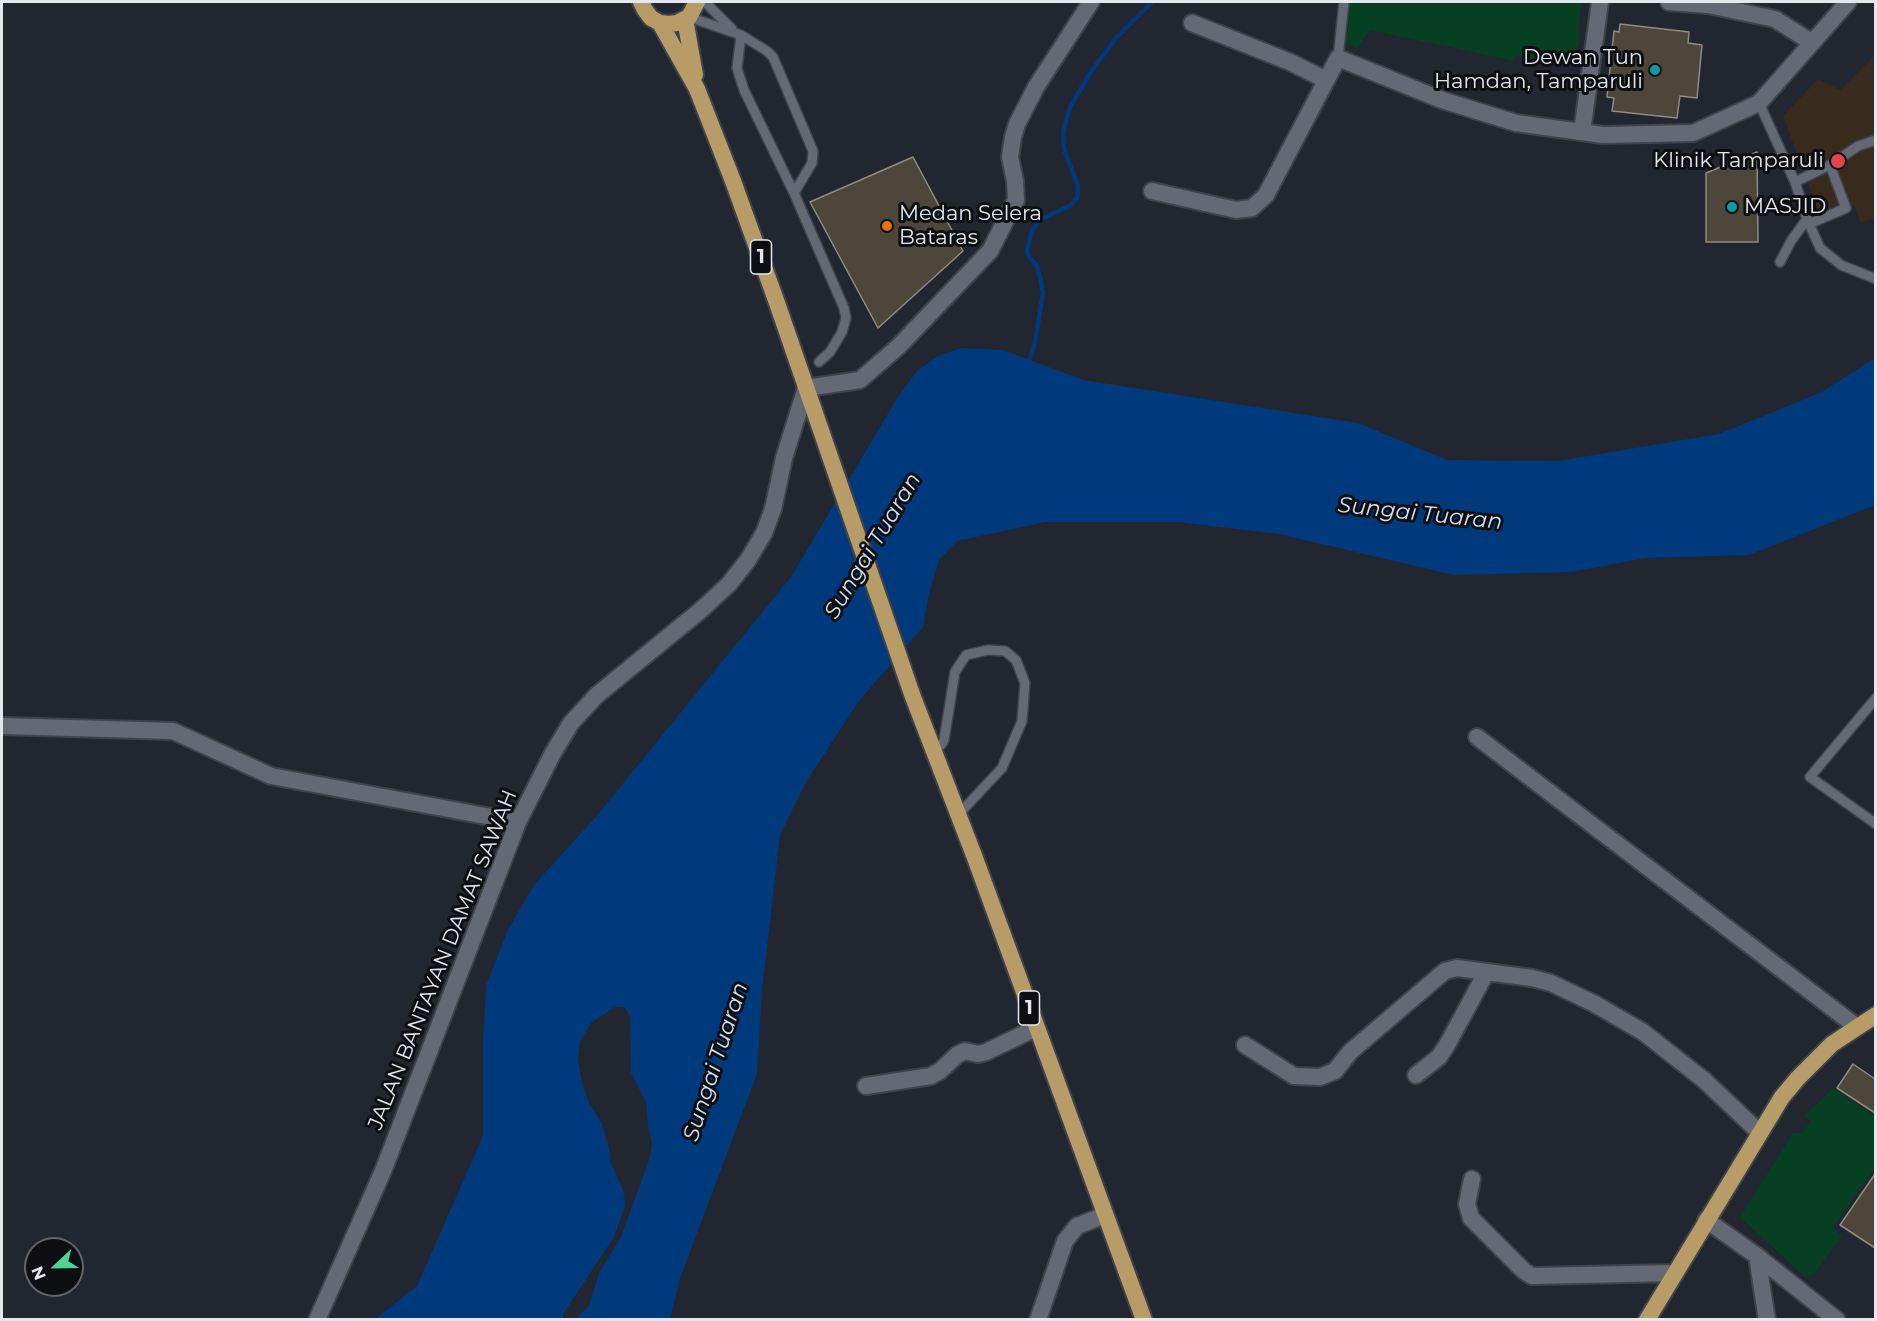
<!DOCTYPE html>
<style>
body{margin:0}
#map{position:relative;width:1877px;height:1321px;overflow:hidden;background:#222630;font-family:Montserrat,sans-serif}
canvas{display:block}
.frame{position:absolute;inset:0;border:3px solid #e5e7ee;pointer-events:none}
.north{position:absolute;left:24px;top:1237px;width:60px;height:60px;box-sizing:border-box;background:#0d0f13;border:2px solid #63656b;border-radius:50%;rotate:248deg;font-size:16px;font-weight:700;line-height:24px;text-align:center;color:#e5e7ee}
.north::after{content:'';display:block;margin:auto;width:21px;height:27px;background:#50d398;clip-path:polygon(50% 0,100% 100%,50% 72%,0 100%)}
</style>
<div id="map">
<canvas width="1877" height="1321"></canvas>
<div class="frame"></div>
<div class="north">N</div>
</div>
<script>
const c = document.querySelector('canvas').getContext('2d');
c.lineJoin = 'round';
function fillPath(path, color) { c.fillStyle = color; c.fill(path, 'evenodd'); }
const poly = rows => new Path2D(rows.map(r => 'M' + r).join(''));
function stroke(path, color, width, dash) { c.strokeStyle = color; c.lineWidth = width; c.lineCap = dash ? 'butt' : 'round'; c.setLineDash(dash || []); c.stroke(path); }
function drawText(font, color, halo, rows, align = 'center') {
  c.font = font + ' Montserrat,sans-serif'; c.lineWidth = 6; c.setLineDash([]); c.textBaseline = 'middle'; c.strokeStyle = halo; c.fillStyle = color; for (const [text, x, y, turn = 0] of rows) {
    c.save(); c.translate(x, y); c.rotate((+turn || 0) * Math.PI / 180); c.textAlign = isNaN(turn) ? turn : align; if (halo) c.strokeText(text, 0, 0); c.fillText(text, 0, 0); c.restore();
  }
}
fillPath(poly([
 [1875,55,1875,217,1861,223,1854,205,1821,218,1783,116,1818,79,1840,90]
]), '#382a1d');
fillPath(poly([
 [1348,2,1581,2,1576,66,1516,56,1514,61,1370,30,1357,48,1344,42],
 [1833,1088,1875,1116,1875,1167,1833,1228,1842,1236,1814,1274,1805,1277,1740,1217,1793,1133,1802,1133,1811,1121,1805,1115]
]), '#073f22');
fillPath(poly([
 [962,348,1003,350,1083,380,1358,423,1447,460,1558,461,1719,434,1822,392,1875,358,1875,505,1749,555,1646,558,1571,572,1454,575,1279,534,1178,522,1045,522,957,541,939,560,929,594,923,627,858,702,806,782,780,835,762,990,757,1074,680,1278,670,1319,575,1319,589,1306,599,1273,621,1237,650,1157,652,1144,648,1125,646,1102,631,1073,630,1016,624,1007,615,1007,592,1022,580,1041,578,1060,583,1087,590,1104,602,1124,609,1148,610,1161,624,1192,625,1206,614,1237,563,1314,563,1319,374,1320,417,1286,483,1136,483,1044,486,986,507,932,534,885,594,819,791,577,898,397,917,371,938,356]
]), '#003a7c');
stroke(poly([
 [1028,364,1035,342,1043,293,1040,276,1036,265,1029,257,1027,250,1032,230,1041,219,1070,206,1077,198,1078,186,1064,149,1063,132,1070,107,1091,72,1115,39,1152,2]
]), '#003a7c', 4.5);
const building = poly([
 [1620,24,1689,32,1688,43,1702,45,1697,98,1680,96,1677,118,1612,111,1614,98,1607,97,1614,31,1619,32,1620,24],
 [1757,152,1758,242,1706,242,1706,173,1757,152],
 [913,157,963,251,878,328,810,202,913,157],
 [1853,1064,1875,1079,1875,1113,1837,1088,1853,1064],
 [1875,1174,1875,1248,1840,1225,1875,1174]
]);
fillPath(building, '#4c463b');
stroke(building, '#928b7f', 1.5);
const service = poly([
 [705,2,732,29],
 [689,17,741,35,767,51,773,57,813,151,812,163,794,193],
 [741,35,737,68,744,90,794,193,844,308,846,318,842,332,830,352,819,362],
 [1338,58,1344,2],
 [1759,103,1795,182,1807,219,1791,241,1780,262],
 [1795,182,1830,165,1858,146,1876,140],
 [1807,219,1820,248,1841,265,1876,279],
 [1809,224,1846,208,1830,165],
 [1876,698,1810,777,1876,824],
 [931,747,941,745,944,740,955,672,966,655,988,650,1005,651,1016,660,1025,683,1022,721,1002,768,958,815]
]);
const minor = poly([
 [1669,2,1708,5,1775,19,1811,42],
 [1192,23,1290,62,1326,80],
 [1582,132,1600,2],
 [1152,191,1236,210,1252,208,1266,195,1338,58,1442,100,1516,123,1603,135,1693,133,1759,103,1848,2],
 [806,388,860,380,899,346,990,251,1016,200,1015,181,1010,157,1013,137,1017,124,1036,87,1091,2],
 [2,726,173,731,271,776,518,822],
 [1477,737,1857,1027],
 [1245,1045,1294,1076,1320,1077,1335,1071,1350,1052,1445,971,1457,968,1532,978,1551,983,1595,1004,1643,1032,1704,1080,1760,1133],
 [1416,1075,1439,1057,1447,1045,1486,973],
 [866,1086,931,1076,940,1071,957,1055,965,1051,978,1054,986,1052,1036,1028],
 [1472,1179,1467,1204,1471,1218,1524,1271,1532,1276,1675,1273],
 [1706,1220,1757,1256,1837,1320],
 [1757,1256,1767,1320],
 [1038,1320,1065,1241,1077,1226,1105,1215]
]);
const tertiary = poly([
 [317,1320,383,1171,518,822,553,753,571,723,597,695,701,610,729,584,748,560,764,533,773,509,784,458,806,388]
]);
const trunk = poly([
 [641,2,645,10,651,18,660,23,669,24,677,23,689,17,697,2],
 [685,19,695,75],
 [660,23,697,89,733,181,777,303,913,697,975,858,1144,1320],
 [1647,1320,1782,1097,1798,1078,1832,1044,1876,1015]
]);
stroke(service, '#40434b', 12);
stroke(minor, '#40434b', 20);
stroke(tertiary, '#40434b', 20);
stroke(trunk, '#40434b', 20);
stroke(service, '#656975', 9);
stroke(minor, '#656975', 16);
stroke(tertiary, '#656975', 16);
stroke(trunk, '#b89c68', 16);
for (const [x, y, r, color] of [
 [1655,70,6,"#0f9aa8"],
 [1838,161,8,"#e0444e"],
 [1732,207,6,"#0f9aa8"],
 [887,226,6,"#e8710a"]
]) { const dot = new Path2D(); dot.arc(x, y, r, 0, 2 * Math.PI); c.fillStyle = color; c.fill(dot); stroke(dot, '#0d0f13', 2); }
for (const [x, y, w] of [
 [761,257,21],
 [1029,1008,21]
]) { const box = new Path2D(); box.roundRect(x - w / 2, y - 17, w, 34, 4.5); c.fillStyle = '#0d0f13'; c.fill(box); stroke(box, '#e5e7ee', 1.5); }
drawText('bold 20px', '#e5e7ee', null, [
 ["1",761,257],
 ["1",1029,1008]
]);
drawText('21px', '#e5e7ee', '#0d0f13', [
 ["Dewan Tun",1643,58],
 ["Hamdan, Tamparuli",1643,82],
 ["Klinik Tamparuli",1824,161],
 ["MASJID",1744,207,"left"],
 ["Medan Selera",899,214,"left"],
 ["Bataras",899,238,"left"]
], 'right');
drawText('21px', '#e5e7ee', '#0d0f13', [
 ["JALAN BANTAYAN DAMAT SAWAH",443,960,-68]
]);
drawText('italic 22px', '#d2e0f4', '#0d0f13', [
 ["Sungai Tuaran",1420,514,6],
 ["Sungai Tuaran",873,546,-59],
 ["Sungai Tuaran",716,1062,-72]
]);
</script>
